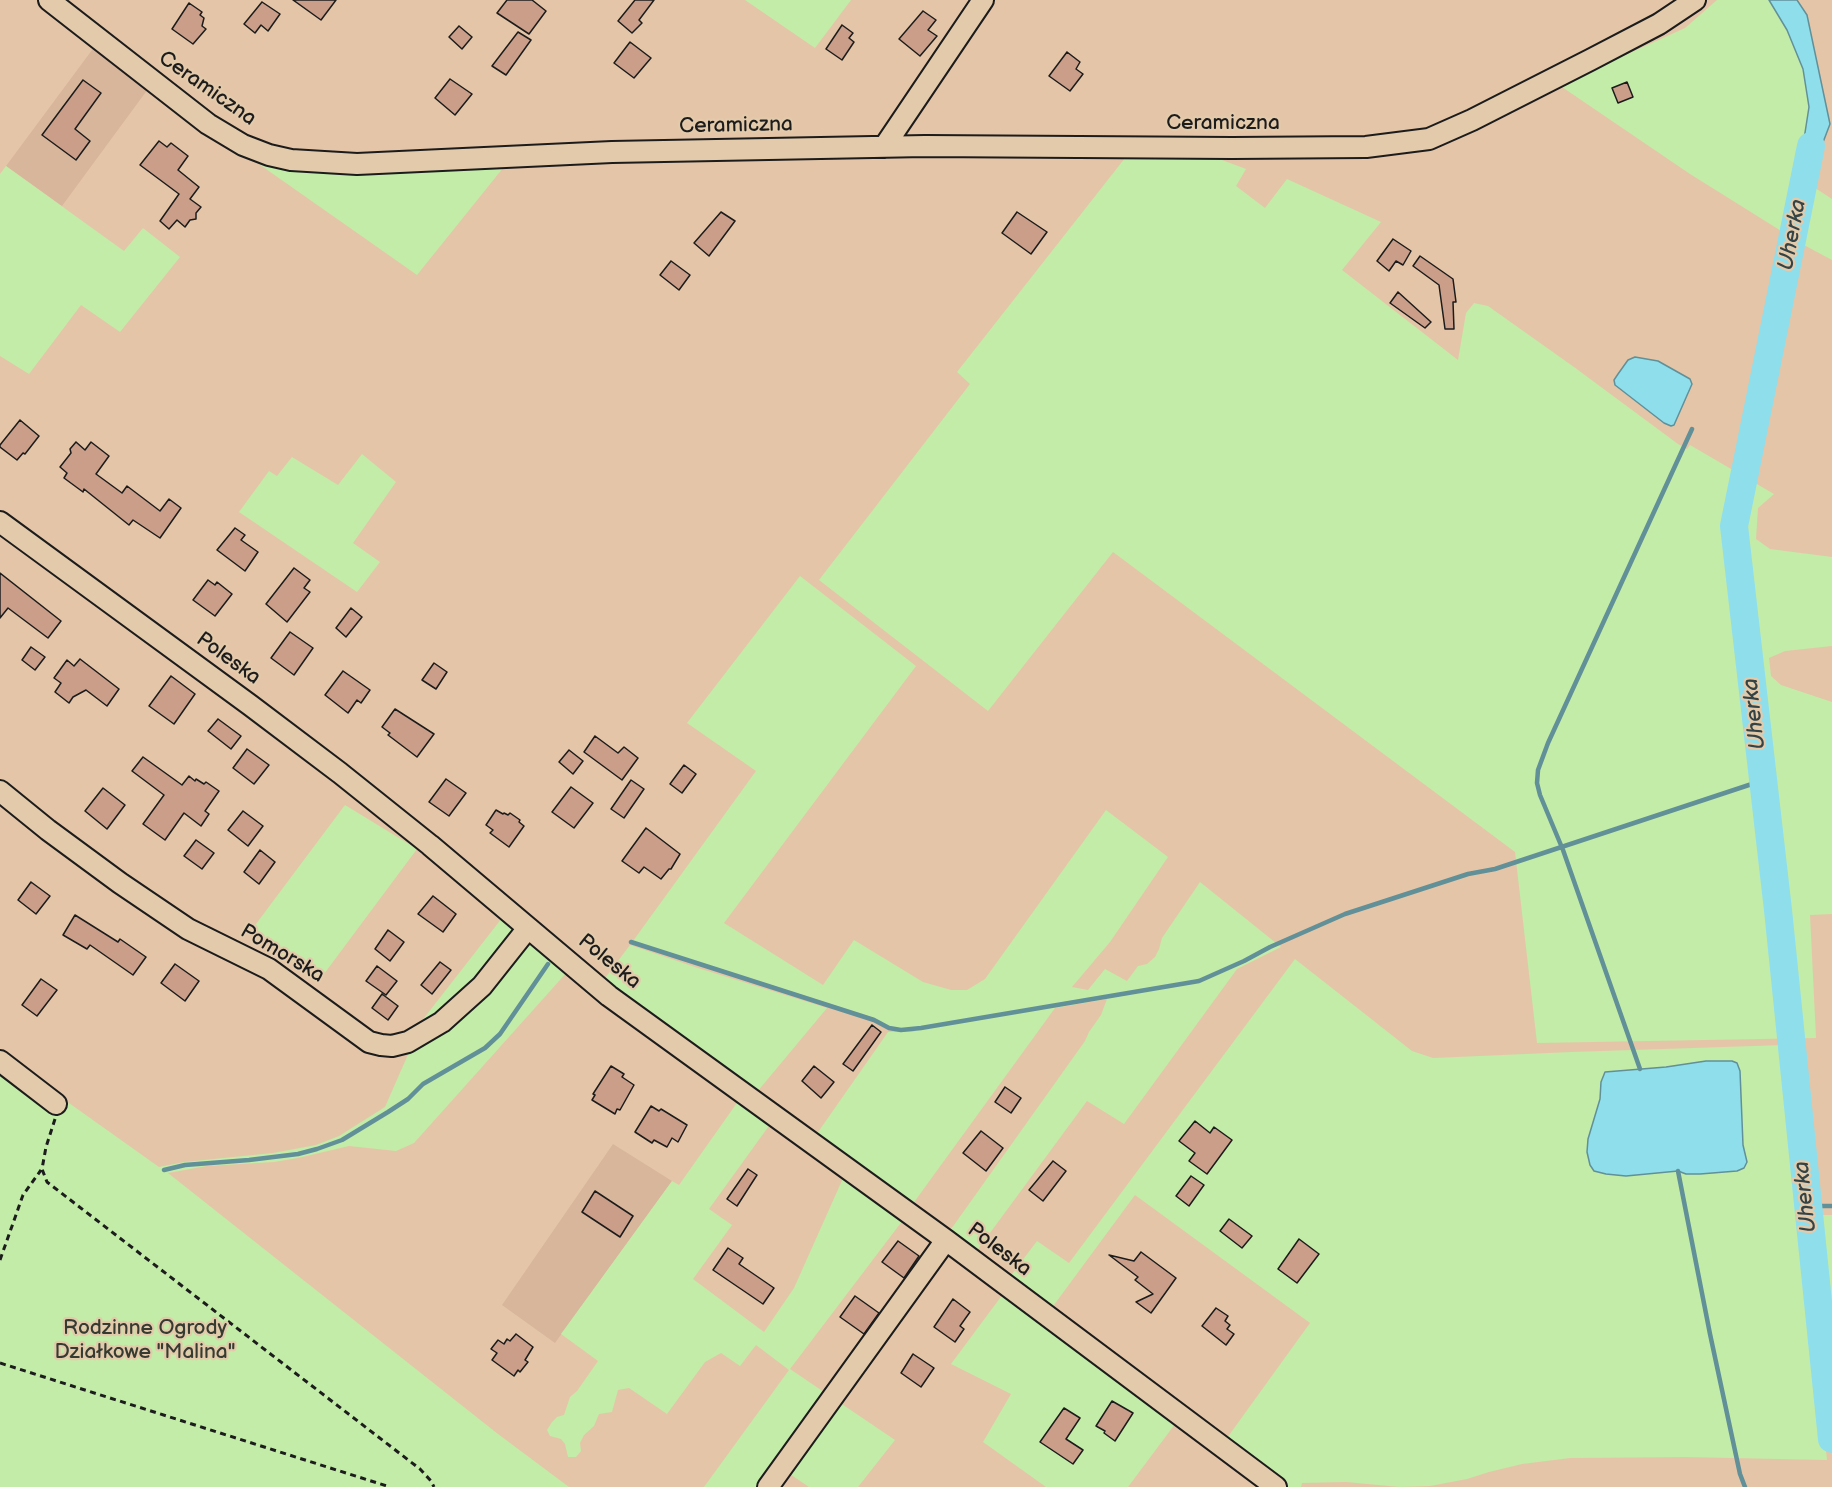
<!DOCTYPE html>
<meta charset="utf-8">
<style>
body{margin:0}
canvas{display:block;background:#e4c5a7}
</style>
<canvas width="1832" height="1487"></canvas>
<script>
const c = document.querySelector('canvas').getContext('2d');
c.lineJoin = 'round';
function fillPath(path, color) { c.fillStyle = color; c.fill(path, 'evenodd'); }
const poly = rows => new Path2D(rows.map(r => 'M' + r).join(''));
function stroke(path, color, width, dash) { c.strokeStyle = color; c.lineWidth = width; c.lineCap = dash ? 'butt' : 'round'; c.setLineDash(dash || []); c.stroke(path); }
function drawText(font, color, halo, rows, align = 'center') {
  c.font = font + ' "Balsamiq Sans",sans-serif'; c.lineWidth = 4.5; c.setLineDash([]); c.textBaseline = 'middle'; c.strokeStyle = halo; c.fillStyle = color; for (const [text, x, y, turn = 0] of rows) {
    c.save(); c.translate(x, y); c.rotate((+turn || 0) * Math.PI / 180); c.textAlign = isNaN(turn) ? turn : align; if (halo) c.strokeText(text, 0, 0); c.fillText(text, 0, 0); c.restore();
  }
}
fillPath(poly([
 [95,46,148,89,62,206,6,166],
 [613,1144,672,1181,555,1343,502,1305]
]), '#d8b69b');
fillPath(poly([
 [745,0,851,0,815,48],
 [1717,0,1769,0,1787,30,1803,68,1809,107,1802,160,1786,234,1690,174,1559,85,1685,28],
 [1125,158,1222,160,1246,169,1236,186,1265,208,1287,179,1381,222,1342,270,1458,360,1466,313,1474,303,1488,306,1574,367,1678,444,1687,449,1690,445,1774,494,1758,508,1756,539,1770,549,1832,557,1832,646,1785,651,1769,658,1771,676,1781,685,1832,702,1832,914,1810,915,1816,1038,1537,1043,1515,852,1113,552,988,711,819,580,970,384,957,372],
 [256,162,302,169,507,163,417,275],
 [6,166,124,251,143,228,180,257,120,332,81,305,29,374,0,356,0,174],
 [1809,184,1832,199,1832,260,1802,244],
 [362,454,396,482,353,543,380,562,357,592,239,512,269,471,277,476,292,457,338,485],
 [800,576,916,666,724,923,823,985,854,940,923,982,951,990,967,990,985,979,1106,810,1168,857,1110,942,1072,987,1088,990,1105,969,1127,981,1138,966,1147,964,1155,957,1159,949,1162,938,1200,882,1281,947,1237,969,1124,1124,1087,1101,976,1252,949,1232,1085,1041,1089,1032,1101,1015,1107,999,1055,1008,912,1205,816,1135,888,1032,916,1032,889,1026,875,1018,633,941,756,771,687,723],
 [345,805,417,849,318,982,250,932],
 [502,918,568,971,414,1143,396,1151,349,1146,298,1158,274,1162,207,1166,168,1173,498,1434,569,1487,0,1487,0,1054,159,1167,184,1162,273,1153,316,1145,339,1136,385,1107,410,1050,403,1045],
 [630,945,698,968,827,1008,757,1092,603,981],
 [1295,959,1412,1051,1433,1058,1571,1052,1784,1045,1827,1460,1685,1457,1570,1458,1522,1464,1489,1472,1467,1479,1430,1486,1400,1487,1346,1482,1302,1483,1301,1487,1280,1487,1280,1484,1227,1438,1310,1323,1135,1195,1051,1309,1009,1278,1037,1241,1069,1263],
 [739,1100,771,1123,709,1209,732,1225,693,1279,764,1332,794,1288,844,1176,903,1220,790,1369,895,1440,858,1487,809,1487,778,1466,762,1487,704,1487,789,1370,756,1345,740,1366,721,1353,705,1362,667,1414,629,1388,618,1390,612,1412,599,1414,594,1426,584,1435,580,1443,581,1451,576,1457,568,1457,565,1444,561,1439,550,1436,547,1430,552,1422,557,1417,564,1415,570,1397,577,1391,598,1361,561,1334,672,1181,679,1185],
 [1821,1215,1832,1215,1832,1344],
 [1003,1294,1178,1420,1128,1487,1046,1487,983,1442,1011,1394,951,1364]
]), '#c3eca8');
const water = poly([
 [1769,0,1797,0,1807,15,1830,124,1822,145,1816,170,1809,184,1797,184,1809,107,1803,69,1787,30,1769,0],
 [1635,357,1658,361,1690,379,1692,384,1674,425,1671,426,1664,423,1615,385,1614,380,1618,374,1628,360,1635,357],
 [1706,1061,1732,1061,1737,1063,1740,1071,1743,1145,1747,1162,1744,1168,1737,1171,1700,1174,1686,1174,1678,1171,1626,1176,1606,1174,1594,1171,1590,1165,1587,1152,1588,1139,1600,1099,1601,1082,1605,1072,1666,1067,1706,1061]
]);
fillPath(water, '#8fdeec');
stroke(water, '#619099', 1.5);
stroke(poly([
 [631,942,874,1020,889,1028,901,1030,921,1028,1199,981,1244,961,1270,947,1345,914,1468,874,1495,869,1764,780],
 [1640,1069,1563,850,1540,795,1537,783,1538,770,1548,743,1692,429],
 [164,1170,185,1165,249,1160,298,1154,317,1149,342,1140,388,1112,408,1099,423,1084,485,1048,500,1034,548,964],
 [1678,1171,1710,1334,1740,1474,1745,1487],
 [1809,1206,1832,1206]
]), '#619099', 4.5);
stroke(poly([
 [1811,146,1734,526,1778,910,1832,1439]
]), '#8fdeec', 28);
const building = poly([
 [293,0,336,0,321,20,293,0],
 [507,0,532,0,546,11,529,34,497,13,507,0],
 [635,0,654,0,639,20,642,23,632,33,618,21,635,0],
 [262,2,280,14,268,31,261,25,255,33,244,24,262,2],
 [189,3,202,12,200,15,204,18,202,26,206,29,193,44,172,29,189,3],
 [923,11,936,20,928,30,937,36,920,56,899,39,923,11],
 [842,25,853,33,849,38,854,42,842,60,826,49,842,25],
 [459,26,472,37,462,49,449,37,459,26],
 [518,32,531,40,506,75,492,66,518,32],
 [630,42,651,58,634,78,614,63,630,42],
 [1067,52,1080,62,1076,69,1083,74,1070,91,1049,76,1067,52],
 [450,79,472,94,455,115,435,98,450,79],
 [83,80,101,93,75,129,90,141,76,160,42,135,83,80],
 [1627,82,1633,97,1618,103,1612,88,1627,82],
 [159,141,167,147,171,143,188,156,178,170,199,187,190,199,201,207,196,213,196,219,190,220,185,227,177,220,169,229,160,221,179,194,140,165,159,141],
 [721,212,735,221,709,256,694,243,721,212],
 [1017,212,1047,232,1031,254,1002,233,1017,212],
 [1393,239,1411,251,1403,265,1396,261,1389,271,1377,261,1393,239],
 [1420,256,1453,279,1456,302,1453,302,1454,329,1445,329,1439,285,1413,266,1420,256],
 [671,261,690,275,679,290,660,275,671,261],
 [1398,292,1431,322,1425,328,1390,303,1398,292],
 [20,420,39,436,25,454,23,453,17,460,0,447,0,445,20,420],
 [76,442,85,450,91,442,109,456,96,474,122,493,127,486,160,511,169,499,181,508,160,538,133,520,129,525,84,489,83,492,64,478,67,473,60,467,71,453,70,449,76,442],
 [235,528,245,535,241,540,258,552,245,571,217,550,235,528],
 [294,568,310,580,304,588,310,592,287,622,266,604,294,568],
 [0,573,61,621,48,638,8,608,0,618,0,573],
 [208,580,215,585,217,582,232,594,215,616,193,600,208,580],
 [351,608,362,617,346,637,336,628,351,608],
 [290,632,313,648,294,675,271,658,290,632],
 [31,647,45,657,35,670,22,660,31,647],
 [80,659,119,689,107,706,86,690,73,697,69,703,55,692,61,683,54,678,67,660,74,666,80,659],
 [434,663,447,672,436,689,422,680,434,663],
 [343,671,370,690,361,703,357,700,348,713,325,695,343,671],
 [171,676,195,694,174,724,149,706,171,676],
 [395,709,434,734,417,757,388,735,390,733,382,727,395,709],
 [218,719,241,736,231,749,208,731,218,719],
 [595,736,618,753,624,747,638,758,622,780,584,752,595,736],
 [247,749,269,765,254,784,233,768,247,749],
 [569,750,583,761,573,774,559,762,569,750],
 [143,757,182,785,189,776,195,781,196,779,204,784,206,782,219,791,205,811,209,814,201,826,184,813,165,840,143,824,164,795,132,771,143,757],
 [684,765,696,774,682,793,670,784,684,765],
 [446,779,466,793,449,816,429,802,446,779],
 [631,780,644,789,624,818,611,809,631,780],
 [571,787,593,803,574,828,552,812,571,787],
 [103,788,125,805,107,829,85,811,103,788],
 [496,810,503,814,504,813,508,815,510,813,520,820,519,822,524,826,509,847,490,833,493,830,486,825,496,810],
 [243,811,263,826,248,846,228,830,243,811],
 [646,828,680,854,671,869,669,869,661,879,644,867,639,873,622,861,646,828],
 [196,840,214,853,202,869,184,856,196,840],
 [260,850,275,862,259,884,244,872,260,850],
 [31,882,50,896,36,914,18,900,31,882],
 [433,896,456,914,443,932,418,914,433,896],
 [75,915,118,942,120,939,146,957,133,975,90,945,87,949,63,935,75,915],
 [388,930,404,942,390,961,375,949,388,930],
 [440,962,451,970,432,994,421,985,440,962],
 [175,964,199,981,185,1001,161,983,175,964],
 [377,966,397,981,386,995,366,981,377,966],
 [41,979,57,990,37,1016,22,1005,41,979],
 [382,994,398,1006,388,1020,372,1008,382,994],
 [872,1025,881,1032,853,1071,843,1064,872,1025],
 [611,1066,624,1074,622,1077,634,1085,620,1110,617,1109,615,1114,592,1100,595,1095,593,1094,611,1066],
 [814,1066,834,1082,821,1098,802,1081,814,1066],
 [1005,1087,1021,1098,1011,1113,995,1102,1005,1087],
 [651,1106,659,1111,661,1109,687,1125,678,1142,672,1138,667,1147,654,1140,652,1143,635,1132,651,1106],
 [1195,1121,1210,1133,1214,1127,1232,1140,1207,1174,1189,1161,1195,1153,1179,1141,1195,1121],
 [981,1131,1003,1148,986,1171,963,1153,981,1131],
 [1053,1161,1066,1171,1043,1201,1029,1190,1053,1161],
 [748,1169,757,1175,737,1206,727,1199,748,1169],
 [1191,1176,1204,1185,1189,1206,1176,1196,1191,1176],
 [595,1191,633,1216,620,1237,582,1212,595,1191],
 [1229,1219,1252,1236,1242,1248,1220,1231,1229,1219],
 [1299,1239,1319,1254,1297,1283,1278,1269,1299,1239],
 [898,1241,919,1256,904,1278,882,1262,898,1241],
 [728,1248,743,1258,739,1264,774,1288,763,1304,713,1270,728,1248],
 [1141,1252,1176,1278,1151,1313,1136,1302,1153,1294,1135,1280,1138,1277,1109,1255,1134,1261,1141,1252],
 [855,1296,879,1313,864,1334,840,1317,855,1296],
 [953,1299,970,1312,960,1326,964,1329,955,1342,934,1327,953,1299],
 [1216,1308,1228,1316,1225,1321,1230,1325,1227,1329,1234,1334,1226,1345,1202,1326,1216,1308],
 [516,1334,533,1347,525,1360,528,1362,520,1372,518,1370,514,1376,492,1360,497,1353,491,1349,498,1340,504,1344,507,1339,510,1341,516,1334],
 [913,1354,934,1368,921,1387,901,1373,913,1354],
 [1112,1401,1133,1413,1115,1441,1104,1433,1105,1431,1096,1426,1112,1401],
 [1064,1408,1080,1418,1066,1439,1083,1450,1073,1464,1040,1442,1064,1408]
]);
fillPath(building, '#ca9e88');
stroke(building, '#1c1c1c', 1.5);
const minor = poly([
 [49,0,208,124,243,145,269,155,291,160,357,164,612,152,925,146,1232,148,1366,147,1429,139,1472,120,1590,60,1659,24,1695,0],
 [884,147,983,0],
 [0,522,250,705,340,773,430,845,609,996,946,1240,1276,1487],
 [0,791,48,830,120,883,188,929,269,969,369,1042,381,1045,392,1046,408,1042,442,1022,482,986,528,928],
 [0,1061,56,1104],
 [768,1487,946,1240]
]);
stroke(minor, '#1c1c1c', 24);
stroke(poly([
 [55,1119,46,1147,42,1169,47,1182,420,1469,431,1481,434,1487],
 [0,1260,23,1195,41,1170],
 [0,1363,390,1487]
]), '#1c1c1c', 3, [6, 4.5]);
stroke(minor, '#e3caab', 20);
drawText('21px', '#1c1c1c', '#e3caab', [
 ["Ceramiczna",207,89,35],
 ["Ceramiczna",1223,124],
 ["Ceramiczna",736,126,-1],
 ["Poleska",228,659,36],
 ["Pomorska",282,954,31],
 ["Poleska",609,962,39],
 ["Poleska",999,1250,37]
]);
drawText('21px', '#353b31', '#e3caab', [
 ["Rodzinne Ogrody",145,1329],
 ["Działkowe \"Malina\"",145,1353]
]);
drawText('italic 22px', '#334346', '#e3caab', [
 ["Uherka",1793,235,-79],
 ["Uherka",1755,714,-96],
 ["Uherka",1806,1197,-96]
]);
</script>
